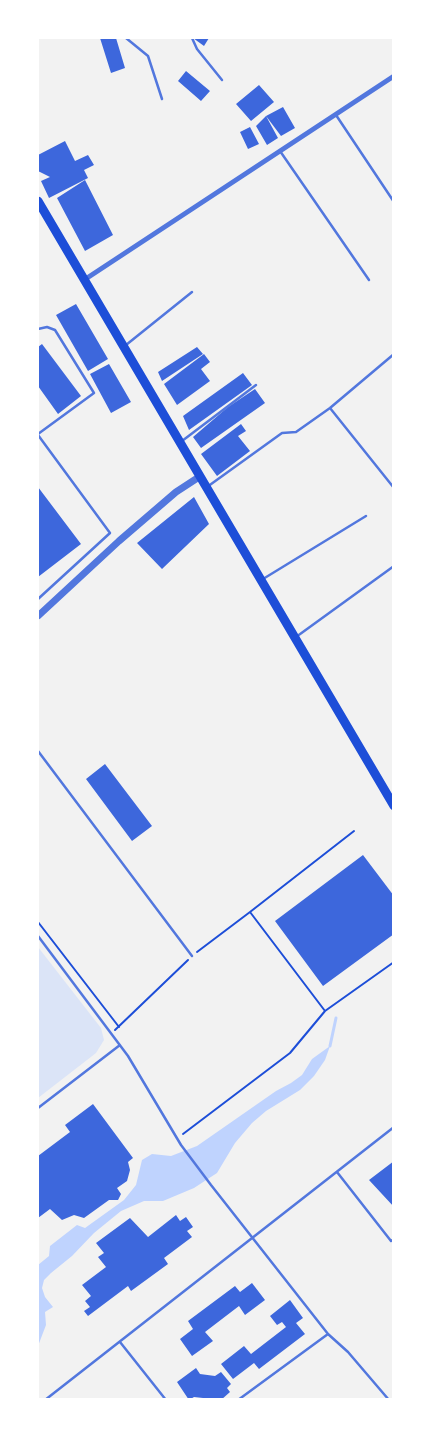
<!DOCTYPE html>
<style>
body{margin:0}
#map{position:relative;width:431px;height:1437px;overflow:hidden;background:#f2f2f2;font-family:"Libre Baskerville",serif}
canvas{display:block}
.frame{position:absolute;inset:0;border:39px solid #fff;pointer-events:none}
</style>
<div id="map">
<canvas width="431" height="1437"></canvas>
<div class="frame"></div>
</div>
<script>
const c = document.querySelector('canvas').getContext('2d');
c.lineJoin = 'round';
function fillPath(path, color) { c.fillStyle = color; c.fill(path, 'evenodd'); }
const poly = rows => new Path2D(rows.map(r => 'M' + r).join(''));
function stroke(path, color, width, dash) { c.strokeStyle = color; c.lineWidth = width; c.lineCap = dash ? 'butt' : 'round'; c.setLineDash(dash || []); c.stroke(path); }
fillPath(poly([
 [38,947,101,1028,104,1040,96,1053,38,1098]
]), '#dbe4f7');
fillPath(poly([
 [330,1046,325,1060,314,1076,300,1090,266,1111,252,1123,235,1143,217,1173,194,1188,163,1201,144,1201,121,1211,94,1233,72,1256,51,1273,44,1280,42,1288,45,1297,53,1307,45,1312,46,1325,38,1346,38,1265,49,1256,50,1246,77,1225,85,1228,124,1200,136,1185,142,1160,152,1154,171,1156,197,1146,276,1091,291,1083,302,1075,312,1059]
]), '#bfd3fe');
stroke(poly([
 [330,1046,336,1018]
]), '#bfd3fe', 3);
fillPath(poly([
 [100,38,116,38,125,68,111,73],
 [193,38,209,38,204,46],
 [186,71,210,91,201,101,178,81],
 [259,85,274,102,251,121,236,104],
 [283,107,295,128,281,136,266,116],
 [266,116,278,138,267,145,256,126],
 [250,127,259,144,248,149,240,132],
 [65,141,75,161,88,155,94,165,84,170,88,178,49,198,41,181,50,177,38,171,38,155],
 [85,180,113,235,85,251,57,198],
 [76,304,108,359,88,371,56,315],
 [42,344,81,396,58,414,38,386,38,347],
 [197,347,203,354,162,381,158,372],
 [204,354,210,362,201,369,210,381,177,405,164,384],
 [109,364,131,402,111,413,90,374],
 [243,373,252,385,189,430,183,416],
 [255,389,265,403,201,448,193,437,228,407],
 [241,424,246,431,238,436,250,451,217,476,201,454],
 [38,487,81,544,38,577],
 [194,497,209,524,162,569,137,543],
 [105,764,152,826,132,841,86,779],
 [363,855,394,896,394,934,323,986,275,921],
 [93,1104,133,1158,128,1162,130,1170,127,1181,117,1188,121,1194,118,1200,109,1200,84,1218,74,1215,62,1220,50,1209,38,1218,38,1156,70,1132,65,1125],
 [394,1161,394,1207,369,1180],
 [176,1215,180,1221,186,1217,193,1227,187,1231,192,1237,164,1258,168,1264,131,1291,128,1286,88,1316,84,1311,90,1307,85,1301,91,1296,82,1285,106,1267,98,1257,104,1253,96,1243,130,1218,148,1237],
 [252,1283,265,1300,245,1315,239,1306,205,1332,213,1341,192,1356,180,1339,193,1329,188,1321,235,1286,240,1292],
 [290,1300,303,1318,296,1323,305,1334,259,1369,254,1363,233,1379,221,1364,244,1346,251,1354,286,1327,282,1322,277,1325,270,1316],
 [196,1368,200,1374,215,1376,221,1372,231,1384,227,1388,230,1392,221,1400,194,1397,189,1400,177,1382]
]), '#3d67dc');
stroke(poly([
 [250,912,354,831],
 [38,922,119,1027],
 [325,1011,394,962],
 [115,1030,188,960],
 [183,1134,290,1053,325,1011,250,912,197,952]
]), '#1d4ed8', 2);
stroke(poly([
 [126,38,148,56,162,99],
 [192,38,197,49,222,80],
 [336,115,394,202],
 [280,151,369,280],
 [38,329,47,327,55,330,94,393,38,434],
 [126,345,192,292],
 [330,408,394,488],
 [38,435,110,533,38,599],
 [182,441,256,385],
 [207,487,282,433,296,432,330,408,394,354],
 [263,579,366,516],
 [296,637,394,566],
 [38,751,192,956],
 [38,936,128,1056,181,1145,211,1185,328,1334,348,1352,389,1400],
 [38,1108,120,1045],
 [337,1172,391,1241,394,1239],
 [120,1342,166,1400],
 [45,1400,394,1127],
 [238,1400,328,1334]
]), '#5277de', 2.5);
stroke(poly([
 [84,280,394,76]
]), '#5277de', 5);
stroke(poly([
 [38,616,119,541,176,492,199,477]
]), '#5277de', 7);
stroke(poly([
 [38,201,394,806]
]), '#1d4ed8', 9);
</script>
